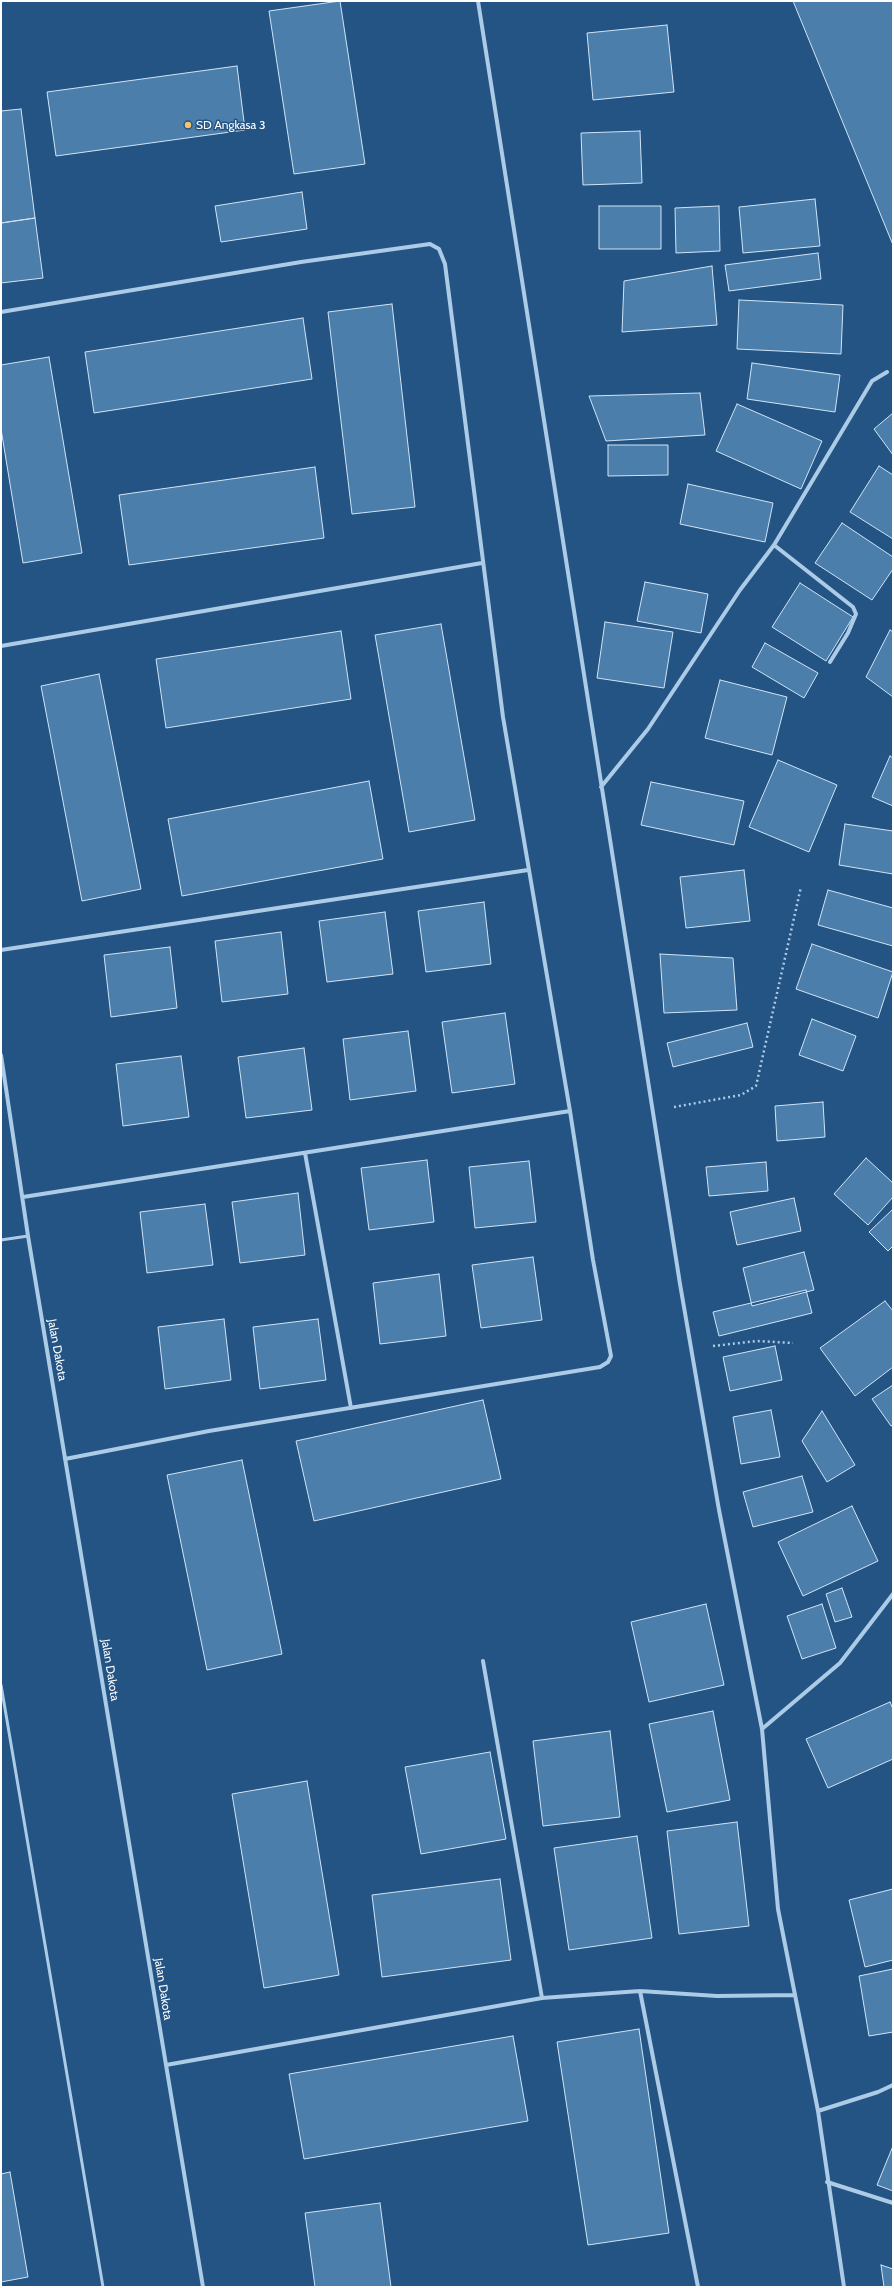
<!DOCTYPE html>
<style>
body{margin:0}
#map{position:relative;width:894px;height:2288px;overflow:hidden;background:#245483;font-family:Cabin,sans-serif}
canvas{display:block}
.frame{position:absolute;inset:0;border:2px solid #fff;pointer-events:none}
</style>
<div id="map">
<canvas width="894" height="2288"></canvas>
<div class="frame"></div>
</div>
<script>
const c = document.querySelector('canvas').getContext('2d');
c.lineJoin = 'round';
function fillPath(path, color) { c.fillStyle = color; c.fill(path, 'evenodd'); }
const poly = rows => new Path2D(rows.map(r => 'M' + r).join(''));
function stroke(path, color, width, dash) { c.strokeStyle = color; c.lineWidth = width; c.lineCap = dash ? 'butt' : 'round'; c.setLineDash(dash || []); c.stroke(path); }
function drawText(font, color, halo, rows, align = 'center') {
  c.font = font + ' Cabin,sans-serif'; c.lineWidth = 3; c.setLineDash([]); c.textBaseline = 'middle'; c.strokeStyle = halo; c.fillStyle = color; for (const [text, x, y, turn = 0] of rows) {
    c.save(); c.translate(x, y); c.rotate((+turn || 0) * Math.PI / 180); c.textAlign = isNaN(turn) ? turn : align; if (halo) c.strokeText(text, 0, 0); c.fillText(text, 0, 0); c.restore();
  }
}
const building = poly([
 [340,1,365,164,294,174,269,11,340,1],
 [793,1,893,1,893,245,793,1],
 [667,25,674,92,593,100,587,33,667,25],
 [237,66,245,130,56,156,47,92,237,66],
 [21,109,35,218,1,223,1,111,21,109],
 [640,131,642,183,583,185,581,133,640,131],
 [302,192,307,229,221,242,215,206,302,192],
 [815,199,820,246,743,253,739,207,815,199],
 [599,206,661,206,661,249,599,249,599,206],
 [719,206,720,251,676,253,675,208,719,206],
 [35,218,43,278,1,283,1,223,35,218],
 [818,253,821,279,729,291,725,265,818,253],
 [712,266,717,325,622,332,624,281,712,266],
 [739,300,843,305,841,354,737,349,739,300],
 [392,304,415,507,352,514,328,312,392,304],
 [303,318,312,379,94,413,85,352,303,318],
 [49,357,82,553,23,563,1,429,1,365,49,357],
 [752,363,840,375,835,412,747,399,752,363],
 [700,393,705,435,606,441,589,396,700,393],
 [737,404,822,441,801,489,716,451,737,404],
 [893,413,893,455,874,429,893,413],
 [608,445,668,445,668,475,608,476,608,445],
 [879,466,893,475,893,539,850,512,879,466],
 [315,467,324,538,129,565,119,495,315,467],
 [688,484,773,503,765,542,680,524,688,484],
 [842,523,893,557,893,569,872,600,815,563,842,523],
 [645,582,708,594,701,633,637,621,645,582],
 [800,583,853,617,826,661,772,627,800,583],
 [605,622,673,632,664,688,597,678,605,622],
 [441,624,475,820,409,832,375,635,441,624],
 [890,630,893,632,893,697,866,677,890,630],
 [341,631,351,699,166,728,156,659,341,631],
 [765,643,818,673,804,698,752,667,765,643],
 [99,674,141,889,82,901,41,686,99,674],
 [720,680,787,697,772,755,705,738,720,680],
 [890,756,893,758,893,806,872,797,890,756],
 [778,760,837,785,809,852,749,827,778,760],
 [369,781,383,859,182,896,168,819,369,781],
 [651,782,744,801,734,845,641,825,651,782],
 [845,824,893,831,893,874,839,865,845,824],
 [744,870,750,921,686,928,680,877,744,870],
 [828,890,893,908,893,946,818,925,828,890],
 [484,902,491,964,426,972,418,911,484,902],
 [385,912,393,974,327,982,319,921,385,912],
 [281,932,288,994,222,1002,215,941,281,932],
 [812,944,893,972,878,1018,796,989,812,944],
 [170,947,177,1008,111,1017,104,955,170,947],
 [660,954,733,958,737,1010,664,1013,660,954],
 [505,1013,515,1084,452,1093,442,1022,505,1013],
 [812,1019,856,1036,843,1071,799,1055,812,1019],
 [747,1023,753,1047,673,1067,667,1043,747,1023],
 [408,1031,416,1091,350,1100,343,1039,408,1031],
 [304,1048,312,1110,246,1118,238,1057,304,1048],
 [181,1056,189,1117,123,1126,116,1064,181,1056],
 [823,1102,825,1137,777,1141,775,1106,823,1102],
 [866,1158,893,1183,893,1197,868,1225,834,1194,866,1158],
 [427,1160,434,1222,369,1230,361,1168,427,1160],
 [529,1161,536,1222,475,1228,469,1167,529,1161],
 [766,1162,768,1191,709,1196,706,1167,766,1162],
 [298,1193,305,1255,240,1263,232,1202,298,1193],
 [794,1198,801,1231,737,1245,730,1212,794,1198],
 [205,1204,213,1265,147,1273,140,1212,205,1204],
 [893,1209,893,1246,888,1251,869,1232,893,1209],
 [804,1252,814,1290,752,1306,743,1268,804,1252],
 [533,1257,542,1320,481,1328,472,1265,533,1257],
 [439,1274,446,1336,380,1344,373,1283,439,1274],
 [806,1290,812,1313,719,1336,713,1312,806,1290],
 [885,1301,893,1311,893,1367,855,1396,820,1348,885,1301],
 [224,1319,231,1380,165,1389,158,1327,224,1319],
 [318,1319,326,1380,260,1389,253,1327,318,1319],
 [775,1346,782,1380,730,1391,723,1357,775,1346],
 [893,1385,893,1425,891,1426,872,1399,893,1385],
 [483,1400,501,1479,314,1521,296,1441,483,1400],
 [771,1410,780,1457,741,1464,733,1417,771,1410],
 [822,1411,855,1465,827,1482,802,1441,822,1411],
 [242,1460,282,1654,207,1670,167,1475,242,1460],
 [802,1476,813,1512,753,1527,743,1492,802,1476],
 [852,1506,878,1561,803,1596,778,1542,852,1506],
 [842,1588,852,1617,835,1622,826,1594,842,1588],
 [706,1604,724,1685,649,1702,631,1622,706,1604],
 [822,1604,836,1648,802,1659,787,1616,822,1604],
 [890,1702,893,1709,893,1759,828,1788,806,1739,890,1702],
 [713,1711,730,1800,667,1812,649,1724,713,1711],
 [610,1731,620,1817,543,1826,533,1741,610,1731],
 [490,1752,506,1839,421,1854,405,1767,490,1752],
 [307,1781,339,1975,264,1988,232,1794,307,1781],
 [737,1822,749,1926,679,1934,667,1831,737,1822],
 [637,1836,652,1938,569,1950,554,1848,637,1836],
 [500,1879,511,1960,382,1977,372,1895,500,1879],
 [893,1889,893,1960,865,1967,849,1900,893,1889],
 [893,1969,893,2032,869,2036,859,1976,893,1969],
 [639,2029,669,2233,588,2245,557,2042,639,2029],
 [513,2036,528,2121,304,2159,289,2074,513,2036],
 [893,2146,893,2191,877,2185,893,2146],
 [10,2172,28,2277,1,2282,1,2174,10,2172],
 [380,2203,391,2287,315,2287,305,2213,380,2203],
 [881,2265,893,2269,893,2287,884,2287,881,2265]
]);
fillPath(building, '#4c7eab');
stroke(building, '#d0e4f6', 1);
stroke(poly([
 [674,1107,741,1095,756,1086,801,887],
 [713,1346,757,1341,793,1343]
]), '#accbe7', 2.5, [2, 3]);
stroke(poly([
 [1,1240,28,1236],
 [1,1685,103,2287]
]), '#accbe7', 3);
stroke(poly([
 [478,1,680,1284,719,1510,762,1729,778,1909,818,2111,844,2287],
 [1,312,301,262,430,244,439,249,445,264,503,717,570,1111,593,1260,611,1356,608,1362,600,1367,209,1431,65,1459],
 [774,545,853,607,856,614,848,633,830,662],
 [1,646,482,563],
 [601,787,648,729,740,590,774,545,872,381,887,372],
 [1,950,528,870],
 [1,1055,28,1236,203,2287],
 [305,1153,351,1408],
 [23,1197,570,1111],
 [483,1661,542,1998],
 [762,1729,840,1663,893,1594],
 [640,1991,698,2287],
 [166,2065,542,1998,640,1991,717,1996,795,1995],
 [818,2111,878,2092,893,2085],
 [827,2182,893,2203]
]), '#accbe7', 4);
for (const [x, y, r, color] of [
 [188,125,4,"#f2c370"]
]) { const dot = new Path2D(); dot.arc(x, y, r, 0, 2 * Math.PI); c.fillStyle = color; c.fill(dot); stroke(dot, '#245483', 1.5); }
drawText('12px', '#fff', '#245483', [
 ["SD Angkasa 3",196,125]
], 'left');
drawText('12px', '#fff', '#245483', [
 ["Jalan Dakota",57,1350,80],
 ["Jalan Dakota",110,1670,81],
 ["Jalan Dakota",163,1989,81]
]);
</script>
